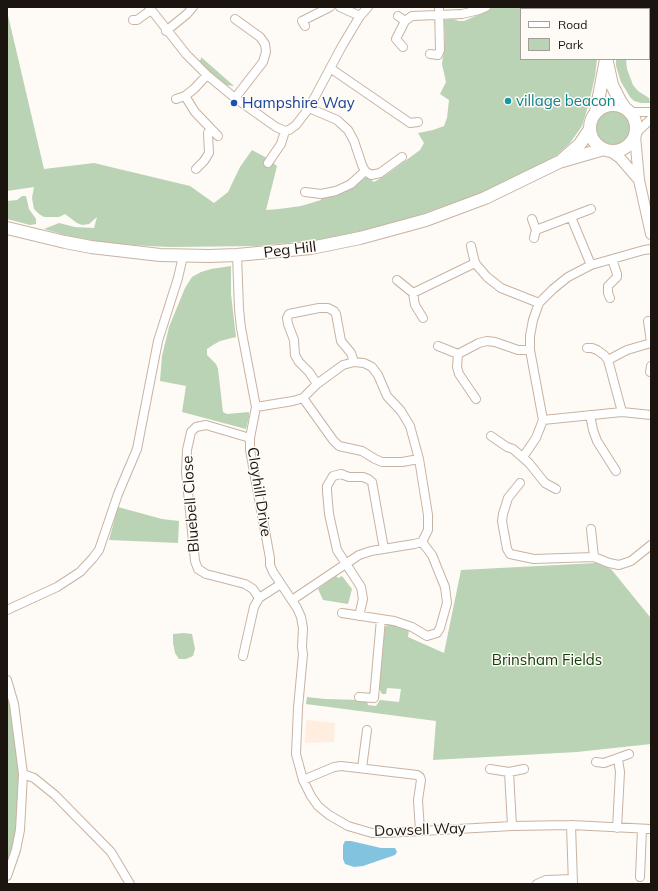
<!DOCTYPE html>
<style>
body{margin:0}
#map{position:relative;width:658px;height:891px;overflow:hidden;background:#fefaf6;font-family:Mulish,sans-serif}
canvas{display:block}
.frame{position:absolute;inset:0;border:8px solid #1c150f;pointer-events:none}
.legend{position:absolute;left:520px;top:8px;width:130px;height:52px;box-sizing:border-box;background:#fefaf6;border:1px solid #a49e9a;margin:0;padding:5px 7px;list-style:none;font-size:12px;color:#1c150f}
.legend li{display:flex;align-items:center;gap:8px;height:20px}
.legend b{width:20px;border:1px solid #a49e9a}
</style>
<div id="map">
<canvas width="658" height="891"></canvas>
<div class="frame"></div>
<ul class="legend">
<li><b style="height:5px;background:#fff"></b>Road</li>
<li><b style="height:11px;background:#bad3b5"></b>Park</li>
</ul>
</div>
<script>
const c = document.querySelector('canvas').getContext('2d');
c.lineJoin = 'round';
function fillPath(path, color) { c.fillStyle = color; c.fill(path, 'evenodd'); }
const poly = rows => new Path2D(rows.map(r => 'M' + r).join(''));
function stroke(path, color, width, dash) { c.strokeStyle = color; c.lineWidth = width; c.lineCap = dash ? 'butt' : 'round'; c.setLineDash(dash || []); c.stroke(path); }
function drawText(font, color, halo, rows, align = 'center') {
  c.font = font + ' Mulish,sans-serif'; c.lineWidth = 3; c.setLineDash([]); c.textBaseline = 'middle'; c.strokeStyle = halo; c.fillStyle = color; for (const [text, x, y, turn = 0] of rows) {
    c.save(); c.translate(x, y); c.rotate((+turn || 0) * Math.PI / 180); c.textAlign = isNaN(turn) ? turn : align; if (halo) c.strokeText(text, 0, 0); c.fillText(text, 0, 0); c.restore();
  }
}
fillPath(poly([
 [306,720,335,723,334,742,305,743]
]), '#ffeedf');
fillPath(poly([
 [492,7,599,7,599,9,521,9,521,59,597,59,595,76,589,103,582,126,570,143,557,155,543,164,484,192,408,219,328,239,257,246,170,247,148,246,106,243,72,237,44,229,59,223,75,227,94,228,97,217,89,224,82,225,77,223,65,214,59,217,44,217,39,214,34,209,32,198,34,187,7,191,7,11,44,169,94,163,190,186,214,203,228,192,240,167,252,150,265,157,277,166,266,210,279,209,301,206,321,200,321,197,339,194,351,189,365,178,369,178,374,182,386,175,420,150,424,143,418,133,433,130,444,126,447,118,449,100,440,94,446,82,442,64,445,42,444,20,453,19,459,21,464,21,485,12],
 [201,57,234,86,225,85,210,72,199,61,201,59],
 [616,59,626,59,627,69,633,85,638,91,649,98,650,103,641,103,634,101,630,97,621,82,616,66],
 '596 128a18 18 0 1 1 36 0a18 18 0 1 1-36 0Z',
 [22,196,26,196,29,209,36,219,36,224,30,225,7,219,7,201,17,200],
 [231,266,231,294,236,337,220,341,213,345,207,349,207,355,216,364,218,369,223,412,227,414,249,412,249,417,246,429,182,412,186,386,160,381,162,356,169,327,185,288,192,277,201,272,211,269],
 [118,507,162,519,179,521,178,543,109,540],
 [596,563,611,569,650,617,651,616,651,744,577,752,433,760,436,721,306,704,307,697,325,699,364,700,367,701,368,705,376,706,380,700,399,702,401,689,387,688,386,694,382,694,379,688,385,627,389,624,409,630,408,637,444,653,461,570],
 [336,576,338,578,342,576,352,589,348,604,323,600,318,589],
 [184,633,192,634,195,649,193,656,186,659,179,659,175,653,173,643,173,634],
 [7,693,10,703,15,736,19,774,17,830,7,868]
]), '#bad3b5');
fillPath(poly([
 [345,841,351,841,381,848,395,848,397,852,395,855,363,866,354,867,345,864,343,859,343,845]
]), '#82c3df');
const minor = poly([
 [149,7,186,54,207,75,235,98,276,127,285,131],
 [340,7,360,16],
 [398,16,405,21],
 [235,19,260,37,265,44,266,52,263,62,235,98],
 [133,20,137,20,151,10],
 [305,26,302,21,330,7],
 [166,31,187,14,193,7],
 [403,47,396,39,405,21,412,16,462,14,479,10,486,7],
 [649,49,651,48],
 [430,54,438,55,440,50,439,7],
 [330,68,410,123,418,122],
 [185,96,195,112,218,136],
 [176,99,185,96,194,89,207,75],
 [309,108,337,120,348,130,354,141,362,165,365,171,371,175,380,173,402,157],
 [631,112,651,112],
 [285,131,289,130,296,125,309,108,342,46,360,16,368,7],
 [636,133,651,119],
 [268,163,281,144,285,131],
 [196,169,204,161,209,153,208,133],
 [305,192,321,194,336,191,351,184,365,171],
 [571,217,591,265],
 [532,219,536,230,534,238],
 [536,230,591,209],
 [471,246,475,263,487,277,501,288,539,303],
 [651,249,644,250,591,265,568,277,553,289,539,303,533,320,530,336,530,350,543,420,622,412,651,415],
 [237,255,239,309,241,328,256,407,250,438,250,450,270,558,270,565,273,572,297,608,301,617,303,628,302,647,303,654,298,708,296,754,303,780,311,796,318,806,329,815,348,826,372,833,385,833,512,826,571,825,651,829],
 [397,280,413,293,415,305,423,318],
 [413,293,475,263],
 [610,298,608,293,608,286,617,277,617,274,612,259],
 [648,321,651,342],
 [438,346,458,354,457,367,459,374,476,399],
 [587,348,592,348,597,350,604,355,608,360,622,412],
 [458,354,479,343,487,341,495,342,518,350,530,350],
 [608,360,627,350,651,343],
 [650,372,651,366],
 [317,384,309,372,299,362,295,355,294,340,288,324,287,318,289,314,319,308,328,308,334,311,336,314,341,341,351,353,354,362],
 [303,398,333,440,339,446,362,451,375,459,382,462,402,462,419,459],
 [256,407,293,401,303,398,317,384,343,365,354,362,364,363,372,367,378,375,387,396,401,411,410,426,419,459,428,515,428,530,422,542,414,544,371,551,359,555,292,600],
 [590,415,593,430,597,441,616,471],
 [491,436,507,447,513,449,529,463,545,483,556,489],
 [250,438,206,425,196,427,191,432,187,450,186,472,195,561,198,569,206,574,245,584,253,589,259,598],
 [523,457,536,438,543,420],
 [520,483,508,498,503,514,502,521,507,549,510,554,534,559,594,557,609,563,619,565,631,561,651,545],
 [591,529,594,557],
 [7,610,57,587,80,572,93,558,99,550,118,494,137,449,158,341,178,278,183,256],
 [342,613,394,621,412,627,427,636,437,633,440,628,447,603,445,587,432,555,422,542],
 [359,616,363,599,361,587,337,550,329,514,327,491,327,486,333,476,341,474,349,477,363,477,368,479,372,482,384,549],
 [243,656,254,607,259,598,281,584],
 [7,680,14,704,23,774,20,830,16,850,7,876],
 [359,697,374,698,381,619],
 [596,762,604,763,629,754],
 [362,768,367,730],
 [490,769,509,772,524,769],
 [509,772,512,826],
 [23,774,34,778,55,795,111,852,130,884],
 [303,780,334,767,341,766,417,775,420,777,421,780,418,800,420,831],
 [571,825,573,884],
 [617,828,620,772,618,759],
 [640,877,642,829],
 [537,884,546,880,573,879]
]);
const tertiary = poly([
 [635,136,639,180,651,234],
 [610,151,620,158,639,180]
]);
const secondary = poly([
 [610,9,611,7],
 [607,62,612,85,620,101,625,108],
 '590 128a23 23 0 1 1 46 0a23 23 0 1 1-46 0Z',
 [596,112,606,59],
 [563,159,580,144,590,129],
 [7,228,65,242,91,247,160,255,209,256,237,255,311,248,360,238,426,220,485,198,559,162,604,149]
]);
stroke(minor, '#c8b3a2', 10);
stroke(tertiary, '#c8b3a2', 12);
stroke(secondary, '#c8b3a2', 14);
stroke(minor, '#fff', 8);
stroke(tertiary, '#fff', 10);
stroke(secondary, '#fff', 12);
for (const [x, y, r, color] of [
 [508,101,4,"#0f9aa8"],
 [234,103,4,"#1a4fb4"]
]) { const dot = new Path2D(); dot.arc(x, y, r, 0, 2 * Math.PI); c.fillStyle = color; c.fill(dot); stroke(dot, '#fefaf6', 1.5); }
drawText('15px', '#0d838f', '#fefaf6', [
 ["village beacon",516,101]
], 'left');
drawText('15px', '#164399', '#fefaf6', [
 ["Hampshire Way",242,103]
], 'left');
drawText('15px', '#1c150f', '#fefaf6', [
 ["Peg Hill",290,250,-7],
 ["Clayhill Drive",259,492,81],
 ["Bluebell Close",191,504,-94],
 ["Dowsell Way",420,830,-2]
]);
drawText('15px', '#093f00', '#fefaf6', [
 ["Brinsham Fields",547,660]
]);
</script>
